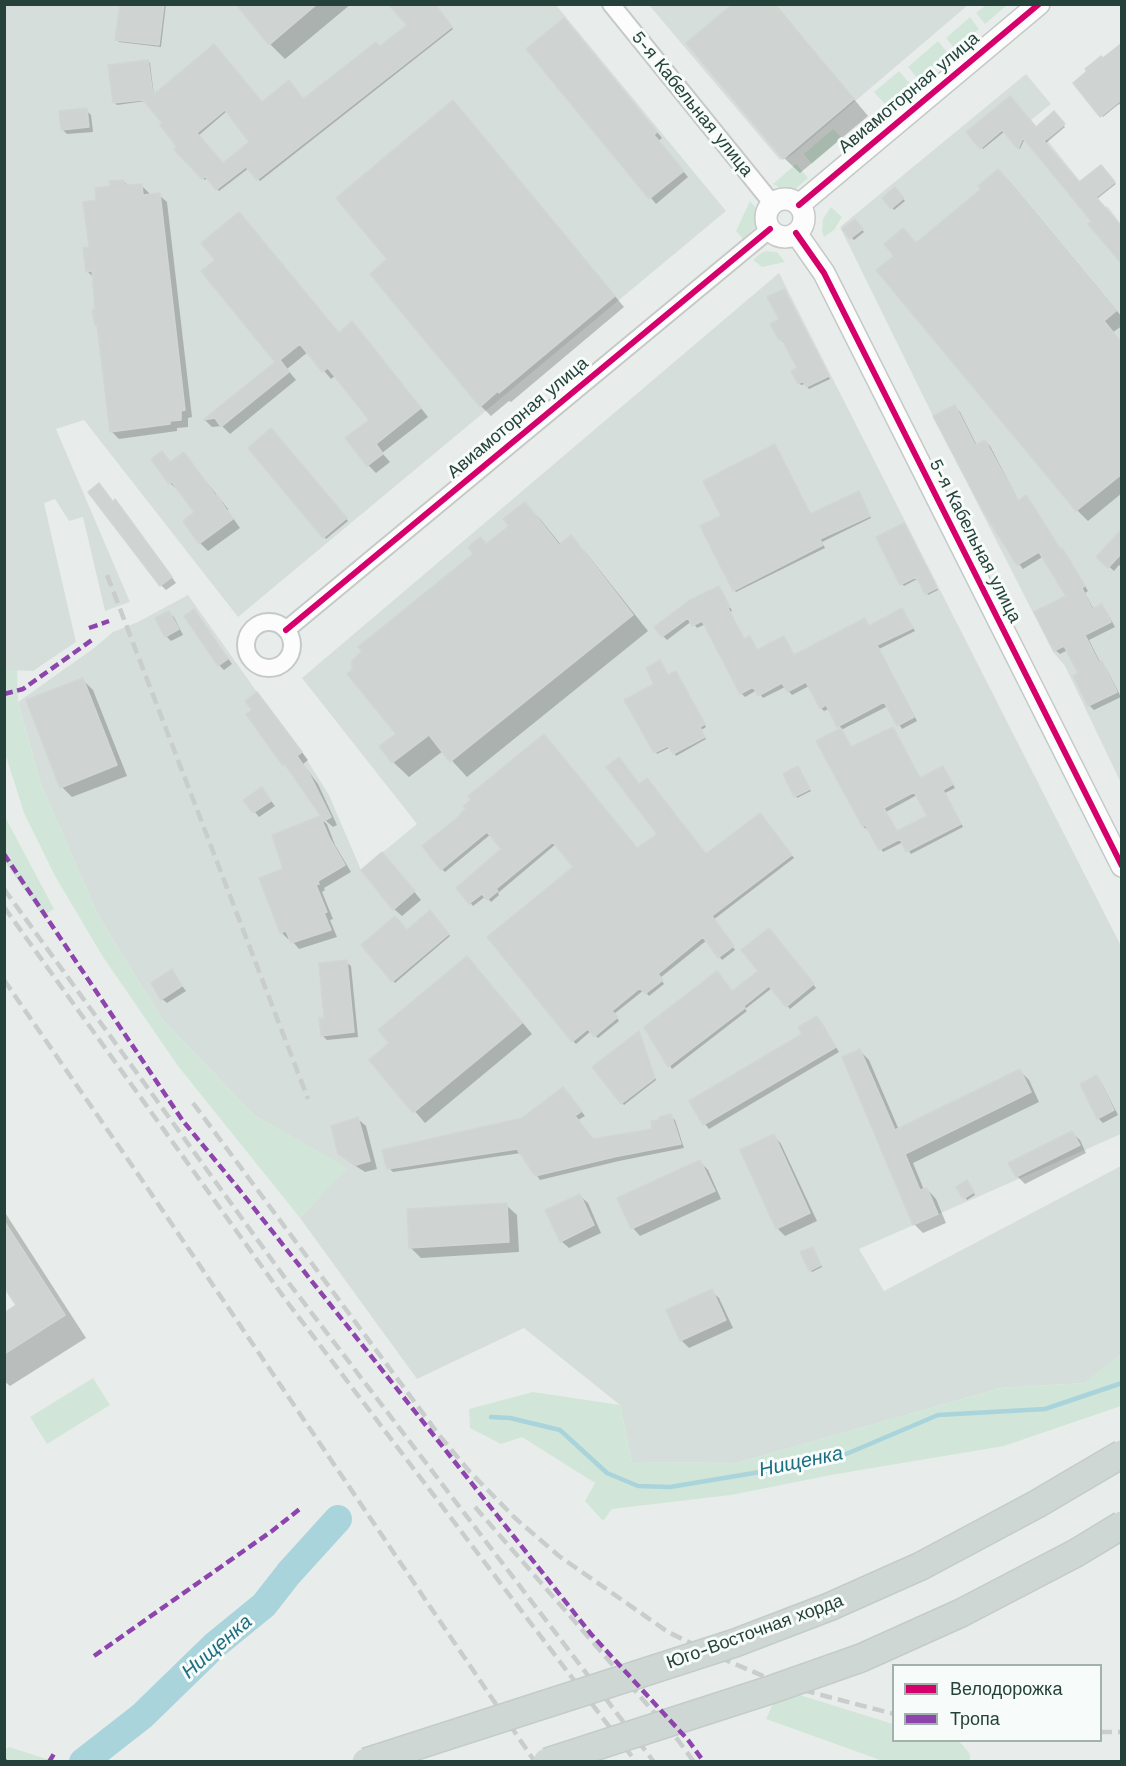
<!DOCTYPE html>
<meta charset="utf-8">
<style>
body{margin:0}
#map{position:relative;width:1126px;height:1766px;overflow:hidden;background:#e8edeb;font-family:"Work Sans",sans-serif}
canvas{display:block}
.frame{position:absolute;inset:0;border:6px solid #24423a;pointer-events:none}
.legend{position:absolute;left:892px;top:1664px;width:210px;height:78px;box-sizing:border-box;background:#f7fbf9;border:2px solid #a3b1ad;margin:0;padding:8px 10px;list-style:none;font-size:18px;color:#24423a}
.legend li{display:flex;align-items:center;gap:12px;height:30px}
.legend b{width:30px;border:2px solid #a3b1ad}
</style>
<div id="map">
<canvas width="1126" height="1766"></canvas>
<div class="frame"></div>
<ul class="legend">
<li><b style="height:8px;background:#d6006c"></b>Велодорожка</li>
<li><b style="height:8px;background:#8e44ad"></b>Тропа</li>
</ul>
</div>
<script>
const c = document.querySelector('canvas').getContext('2d');
c.lineJoin = 'round';
function fillPath(path, color) { c.fillStyle = color; c.fill(path, 'evenodd'); }
const poly = rows => new Path2D(rows.map(r => 'M' + r).join(''));
function stroke(path, color, width, dash) { c.strokeStyle = color; c.lineWidth = width; c.lineCap = dash ? 'butt' : 'round'; c.setLineDash(dash || []); c.stroke(path); }
function drawText(font, color, halo, rows, align = 'center') {
  c.font = font + ' "Work Sans",sans-serif'; c.lineWidth = 6; c.setLineDash([]); c.textBaseline = 'middle'; c.strokeStyle = halo; c.fillStyle = color; for (const [text, x, y, turn = 0] of rows) {
    c.save(); c.translate(x, y); c.rotate((+turn || 0) * Math.PI / 180); c.textAlign = isNaN(turn) ? turn : align; if (halo) c.strokeText(text, 0, 0); c.fillText(text, 0, 0); c.restore();
  }
}
fillPath(poly([
 [5,5,556,5,726,211,238,617,84,420,56,429,130,602,105,611,83,517,69,521,55,499,44,503,76,642,33,671,5,670],
 [649,5,968,5,792,155,780,160],
 [1026,74,1051,104,1031,120,1100,206,1108,207,1121,224,1121,783,1065,666,1053,652,933,416,840,227],
 [779,273,1121,946,1121,1134,859,1249,884,1291,1121,1166,1121,1354,1085,1383,1001,1388,737,1463,632,1462,620,1405,524,1328,417,1379,300,1218,346,1168,254,1115,162,1019,98,915,41,785,18,702,94,648,113,632,138,622,188,595,257,692,302,752,329,795,361,870,417,824,302,678]
]), '#d6dedb');
fillPath(poly([
 [986,5,986,4,1007,5,985,24,976,13],
 [970,17,979,29,955,49,946,38],
 [938,41,948,53,918,79,908,67],
 [899,71,911,85,887,106,874,92],
 [833,129,842,138,812,164,804,154],
 [796,164,808,178,794,190,780,188,773,184],
 [750,201,759,211,759,218,756,226,743,239,736,231],
 [831,207,842,217,834,230,824,237,822,231,823,219],
 [765,251,777,252,785,262,762,267,753,260,760,254],
 [4,670,17,670,18,702,41,785,98,915,162,1019,254,1115,347,1168,300,1218,178,1066,103,957,55,876,24,813,5,753],
 [4,815,54,909,43,916,5,862],
 [1121,1354,1121,1406,1004,1446,831,1475,731,1495,612,1509,603,1521,585,1501,595,1483,522,1437,501,1444,470,1428,469,1409,533,1392,620,1405,632,1462,737,1463,1001,1388,1084,1383],
 [93,1378,110,1405,47,1444,30,1417],
 [787,1691,893,1724,894,1740,959,1741,970,1754,970,1761,883,1761,766,1719,774,1701],
 [9,1747,53,1761,5,1761,5,1750]
]), '#d1e6d8');
fillPath(poly([
 [121,4,166,4,161,47,119,42,117,39],
 [238,4,351,4,285,59,270,44],
 [735,4,775,4,868,116,800,173,784,158],
 [434,5,453,29,260,181,249,168,219,191,208,177,205,180,177,149,179,147,165,124,146,101,117,105,115,103,148,61,150,63,154,96,262,104,304,101,380,48],
 [227,111,252,142,223,165,198,136],
 [569,25,662,138,658,141,688,177,656,204,528,50],
 [1122,44,1122,107,1119,104,1103,117,1075,84],
 [1010,98,1036,129,1054,113,1065,127,1045,144,1079,184,1101,167,1116,184,1097,199,1094,222,1025,138,1020,149,1005,131,983,149,968,133],
 [453,102,463,112,624,307,511,402,509,401,491,416,481,406,389,259],
 [86,110,91,115,93,132,67,134,62,129],
 [998,171,1009,181,1122,317,1122,326,1113,332,1122,343,1122,493,1088,521,1077,510,879,270,917,244,983,190],
 [123,181,128,186,141,185,149,193,149,196,159,195,167,202,192,417,188,418,188,427,177,428,177,431,119,439,111,431,99,327,96,325,97,311,94,278,87,271,98,201,112,188],
 [895,189,905,201,894,210,884,198],
 [855,221,864,232,854,240,844,230],
 [203,271,339,335,360,331,428,417,382,453,390,462,376,473,368,465,371,420,336,375,331,379,308,352,287,369,296,380,230,434,222,426,212,427,205,420,278,362],
 [784,290,830,379,809,389,805,384,801,385,799,383,799,368,785,341,783,342,780,339],
 [955,407,960,412,977,446,985,441,990,446,1019,502,1026,497,1031,502,1061,550,1066,554,1088,591,1085,593,1094,610,1102,606,1106,611,1115,627,1089,640,1101,664,1106,668,1121,697,1094,710,1089,705,1080,674,1068,650,1060,654,1055,650,1068,596,1044,556,1023,569,1019,564,984,511],
 [271,430,348,521,326,539,250,448],
 [777,448,811,515,861,495,871,518,822,542,825,548,736,592,734,590,723,516],
 [162,453,171,463,184,454,228,509,228,511,240,528,208,551,200,543,185,521,196,513,179,489,178,490,170,483],
 [90,492,120,506,176,583,166,590,161,585],
 [525,504,540,519,561,545,571,537,586,553,648,631,467,777,443,751,409,777,393,762,398,734,486,546,511,526],
 [905,527,938,590,928,595,919,578,904,586,902,584],
 [1122,531,1122,568,1119,565,1114,571,1098,557],
 [719,588,722,591,732,611,730,612,745,641,750,638,758,651,784,637,795,657,864,620,870,627,902,610,915,631,879,649,917,721,902,729,888,706,841,730,852,748,892,729,921,780,943,768,955,788,945,793,963,827,911,854,903,842,883,852,868,827,866,829,863,826,818,741,841,729,829,709,824,711,821,708,809,686,792,695,785,687,763,698,757,690,745,697,741,693,706,624,697,628,692,621,667,640,663,636,657,627,691,601],
 [917,795,929,816,897,833,886,812],
 [169,613,174,617,183,635,171,641,166,636],
 [198,616,232,664,224,670,219,665],
 [677,675,706,727,701,730,706,739,676,756,671,747,657,754,627,701],
 [83,680,93,690,127,776,72,797,62,787],
 [264,702,308,760,303,764,318,784,337,825,333,827,325,820,248,714],
 [798,768,811,791,797,798,785,775],
 [639,786,706,856,763,818,794,858,713,920,735,950,722,960,707,940,660,978,664,984,649,996,644,990,614,1014,619,1021,598,1038,591,1031,576,1044,573,1041,575,867,556,844,498,893,499,895,491,902,486,896,473,906,458,888,504,850,491,834,445,872,442,869,458,819,637,850,659,834],
 [266,794,275,806,259,817,245,800],
 [320,818,327,824,335,845,351,872,324,888,325,890,322,892,333,919,330,920,337,937,299,949,293,942,291,938,288,939,281,932,285,870],
 [390,862,421,900,402,916,394,909],
 [430,912,450,936,395,983,363,945,407,932],
 [771,933,816,988,790,1009,772,988,745,1009,747,1011,672,1069,646,1027,733,993,760,971],
 [346,962,351,966,358,1037,327,1040,322,1035,326,1019],
 [477,968,532,1034,425,1123,371,1060],
 [171,971,186,991,167,1003,162,999],
 [817,1018,822,1023,839,1052,709,1129,705,1124,691,1101,804,1034],
 [639,1033,656,1080,624,1105,622,1103],
 [860,1051,869,1060,899,1130,1020,1071,1029,1080,1039,1102,913,1163,924,1190,927,1189,936,1199,946,1223,923,1233,914,1224],
 [1096,1077,1101,1082,1118,1115,1103,1123,1098,1118],
 [567,1093,585,1116,578,1120,594,1141,654,1130,670,1116,675,1120,684,1148,619,1161,540,1180,521,1153,393,1172,389,1168,523,1119],
 [358,1119,366,1126,377,1169,365,1172,348,1161,340,1153],
 [1072,1133,1080,1140,1086,1153,1025,1184,1017,1176],
 [774,1136,781,1144,817,1221,785,1236,777,1228],
 [700,1162,708,1170,721,1199,640,1236,633,1228,619,1199],
 [969,1184,975,1195,967,1200,958,1187],
 [580,1196,588,1203,601,1233,569,1248,561,1241],
 [506,1205,517,1215,519,1252,421,1258,410,1247],
 [4,1211,86,1338,10,1386,4,1381,4,1315,18,1306,4,1284],
 [814,1250,822,1267,812,1272,810,1270],
 [711,1291,719,1298,733,1328,689,1348,681,1340,668,1311]
]), '#0003');
stroke(poly([
 [491,1417,510,1418,560,1430,607,1473,638,1486,670,1487,832,1460,938,1415,1045,1409,1122,1383]
]), '#a9d4db', 4.5);
stroke(poly([
 [83,1762,142,1716,215,1645,264,1605,289,1573,338,1519]
]), '#a9d4db', 28);
const building = poly([
 [120,4,164,4,159,45,115,40,120,4],
 [236,4,317,4,269,45,236,4],
 [388,4,435,4,452,27,257,180,246,167,216,190,205,176,202,179,180,156,174,149,177,147,160,125,162,123,143,100,113,103,108,65,148,60,153,95,214,44,262,102,289,80,303,99,376,42,380,46,407,25,388,4],
 [225,110,249,142,223,163,197,133,225,110],
 [733,4,774,4,854,99,783,159,686,43,733,4],
 [564,18,657,132,654,135,684,171,649,199,526,49,564,18],
 [1122,43,1122,99,1100,117,1073,83,1087,71,1085,69,1101,56,1103,58,1122,43],
 [1010,96,1036,127,1054,111,1065,124,1044,141,1079,182,1101,165,1115,182,1096,197,1122,227,1122,264,1088,224,1092,222,1023,138,1018,149,1002,130,980,149,966,132,1010,96],
 [453,100,615,296,499,393,498,391,480,407,370,274,387,259,336,198,453,100],
 [87,108,89,127,61,130,59,111,87,108],
 [998,169,1116,311,1104,321,1122,343,1122,474,1076,511,876,270,894,256,884,244,903,228,916,243,981,189,978,186,998,169],
 [124,180,124,185,142,184,143,195,160,193,185,410,181,411,181,420,170,421,170,424,110,432,97,325,95,325,92,310,95,309,92,271,86,272,83,248,89,247,83,202,96,200,95,188,110,186,109,181,124,180],
 [895,187,904,198,891,209,882,198,895,187],
 [239,212,339,333,352,321,421,408,376,444,383,454,367,466,345,438,369,420,328,368,322,372,300,344,280,360,289,372,221,427,215,418,203,420,275,362,201,271,215,260,201,243,239,212],
 [855,219,863,229,850,239,842,229,855,219],
 [784,289,829,376,806,387,803,381,798,384,791,371,797,368,782,339,779,340,770,324,779,319,767,297,784,289],
 [955,405,975,445,985,440,1018,501,1026,495,1060,549,1062,548,1085,586,1082,588,1092,609,1102,604,1111,622,1085,635,1099,663,1102,661,1117,692,1088,706,1073,676,1078,673,1064,646,1054,651,1034,612,1066,596,1039,552,1017,565,983,511,933,416,955,405],
 [271,428,347,518,323,538,248,448,271,428],
 [775,444,810,514,859,491,870,516,820,539,823,545,733,591,700,526,721,516,703,481,775,444],
 [162,451,170,462,184,452,215,495,218,496,221,500,221,502,233,519,199,544,183,521,194,512,172,482,169,484,151,459,162,451],
 [99,483,113,502,115,499,172,577,160,586,88,492,99,483],
 [525,502,559,545,571,535,633,615,450,762,429,735,392,763,379,746,396,734,347,674,352,670,352,661,362,651,358,647,473,554,468,547,480,537,486,544,509,526,503,519,525,502],
 [904,523,937,588,925,594,916,577,900,585,876,537,904,523],
 [1122,529,1122,553,1108,568,1096,557,1122,529],
 [719,586,730,607,728,608,744,639,750,636,757,650,784,636,794,655,865,618,869,626,902,608,913,628,877,645,914,717,897,726,884,702,837,727,826,705,820,709,806,682,787,692,782,683,758,696,753,687,740,694,702,621,692,626,688,618,662,637,654,627,690,600,719,586],
 [194,609,228,659,218,666,184,616,194,609],
 [169,611,179,629,165,637,155,618,169,611],
 [660,660,668,675,676,671,705,724,700,727,705,737,673,754,668,746,654,753,624,700,654,684,646,668,660,660],
 [83,678,117,765,60,788,26,700,83,678],
 [257,692,302,752,297,756,310,775,331,817,324,821,285,764,283,766,246,714,252,710,245,701,257,692],
 [893,727,920,778,943,766,953,784,943,790,961,824,906,852,900,839,879,850,865,825,862,826,816,741,841,728,851,747,893,727],
 [914,792,927,816,897,831,884,808,914,792],
 [544,734,637,848,657,834,606,767,619,757,639,784,647,778,706,854,760,813,792,855,712,916,734,946,718,958,703,937,658,974,663,980,645,994,640,988,612,1011,618,1017,594,1037,588,1029,572,1042,487,937,573,867,553,842,496,889,498,891,487,900,482,894,469,904,456,888,501,849,487,832,441,870,422,846,457,818,466,808,463,806,471,800,468,796,544,734],
 [798,766,810,789,794,797,783,774,798,766],
 [262,787,271,801,253,813,243,800,262,787],
 [320,816,329,837,345,865,318,881,319,884,316,885,327,912,324,913,331,930,291,943,286,931,280,933,259,878,283,869,272,835,320,816],
 [382,852,415,891,393,910,361,870,382,852],
 [430,910,449,934,392,982,361,945,395,916,407,930,430,910],
 [769,928,814,984,786,1007,769,986,744,1006,745,1008,668,1067,644,1027,717,971,732,991,758,971,741,950,769,928],
 [467,956,522,1023,413,1113,369,1060,389,1043,378,1030,467,956],
 [347,960,354,1032,321,1036,319,1018,324,1018,319,963,347,960],
 [172,969,182,986,161,1000,151,983,172,969],
 [817,1016,836,1047,703,1125,689,1101,802,1034,798,1027,817,1016],
 [639,1031,655,1078,621,1104,592,1067,639,1031],
 [860,1049,895,1130,1020,1069,1031,1092,905,1154,920,1190,927,1188,938,1214,913,1225,842,1057,860,1049],
 [1097,1075,1114,1110,1097,1119,1080,1084,1097,1075],
 [563,1087,582,1111,575,1116,593,1139,652,1129,651,1121,659,1120,659,1117,671,1114,681,1144,614,1157,535,1176,517,1149,387,1169,382,1150,522,1118,563,1087],
 [358,1117,370,1161,356,1165,338,1154,331,1126,358,1117],
 [1072,1131,1080,1145,1016,1177,1008,1163,1072,1131],
 [774,1134,810,1213,776,1229,740,1150,774,1134],
 [700,1160,715,1191,631,1229,617,1198,700,1160],
 [967,1180,974,1192,963,1199,956,1187,967,1180],
 [580,1194,594,1225,560,1242,545,1210,580,1194],
 [507,1203,509,1242,409,1248,407,1209,507,1203],
 [4,1221,65,1315,4,1354,4,1313,16,1305,4,1287,4,1221],
 [813,1247,821,1265,809,1271,800,1252,813,1247],
 [712,1289,726,1320,680,1341,666,1310,712,1289]
]);
fillPath(building, '#cfd4d2');
stroke(building, '#d1d6d4', 1.5);
const minor = poly([
 [611,4,772,203],
 '246 645a23 23 0 1 1 46 0a23 23 0 1 1-46 0Z',
 [286,630,770,229]
]);
const tertiary = poly([
 '766 218a19 19 0 1 1 38 0a19 19 0 1 1-38 0Z',
 [799,205,1039,4],
 [796,233,824,273,1122,866]
]);
stroke(minor, '#c5cac8', 20);
stroke(tertiary, '#c5cac8', 24);
stroke(minor, '#fcfcfc', 16);
stroke(tertiary, '#fcfcfc', 21);
stroke(poly([
 [107,575,308,1099],
 [4,889,285,1278,654,1762],
 [4,907,288,1303,636,1762],
 [4,980,142,1180,535,1762],
 [193,1103,439,1435,470,1472,515,1518,559,1556,668,1632,730,1662,787,1686,894,1714],
 [475,1507,678,1740,694,1762],
 [1100,1732,1122,1732]
]), '#c9cdcc', 4.5, [12, 6]);
const primaryBridge = poly([
 [366,1762,735,1643,829,1607,921,1566,1037,1504,1122,1454],
 [547,1762,773,1689,861,1658,961,1613,1076,1553,1122,1525]
]);
stroke(primaryBridge, '#c3ccc9', 30, []);
stroke(primaryBridge, '#cfd7d5', 27);
stroke(poly([
 [89,628,109,621],
 [4,694,23,689,92,640],
 [4,854,183,1121,238,1188,591,1634,688,1740,704,1762],
 [94,1656,272,1531,301,1508],
 [4,1760,6,1762],
 [49,1762,55,1752]
]), '#8e44ad', 4.5, [9, 4.5]);
stroke(poly([
 [799,205,1039,4],
 [796,233,824,273,1122,866],
 [286,630,770,229]
]), '#d6006c', 6);
drawText('18px', '#24423a', '#f7fbf9', [
 ["Авиамоторная улица",909,93,-40],
 ["5-я Кабельная улица",692,104,51],
 ["Авиамоторная улица",518,418,-40],
 ["5-я Кабельная улица",975,541,63],
 ["Юго-Восточная хорда",755,1632,-20]
]);
drawText('italic 20px', '#1c6f80', '#f7fbf9', [
 ["Нищенка",801,1462,-12],
 ["Нищенка",217,1647,-41]
]);
</script>
